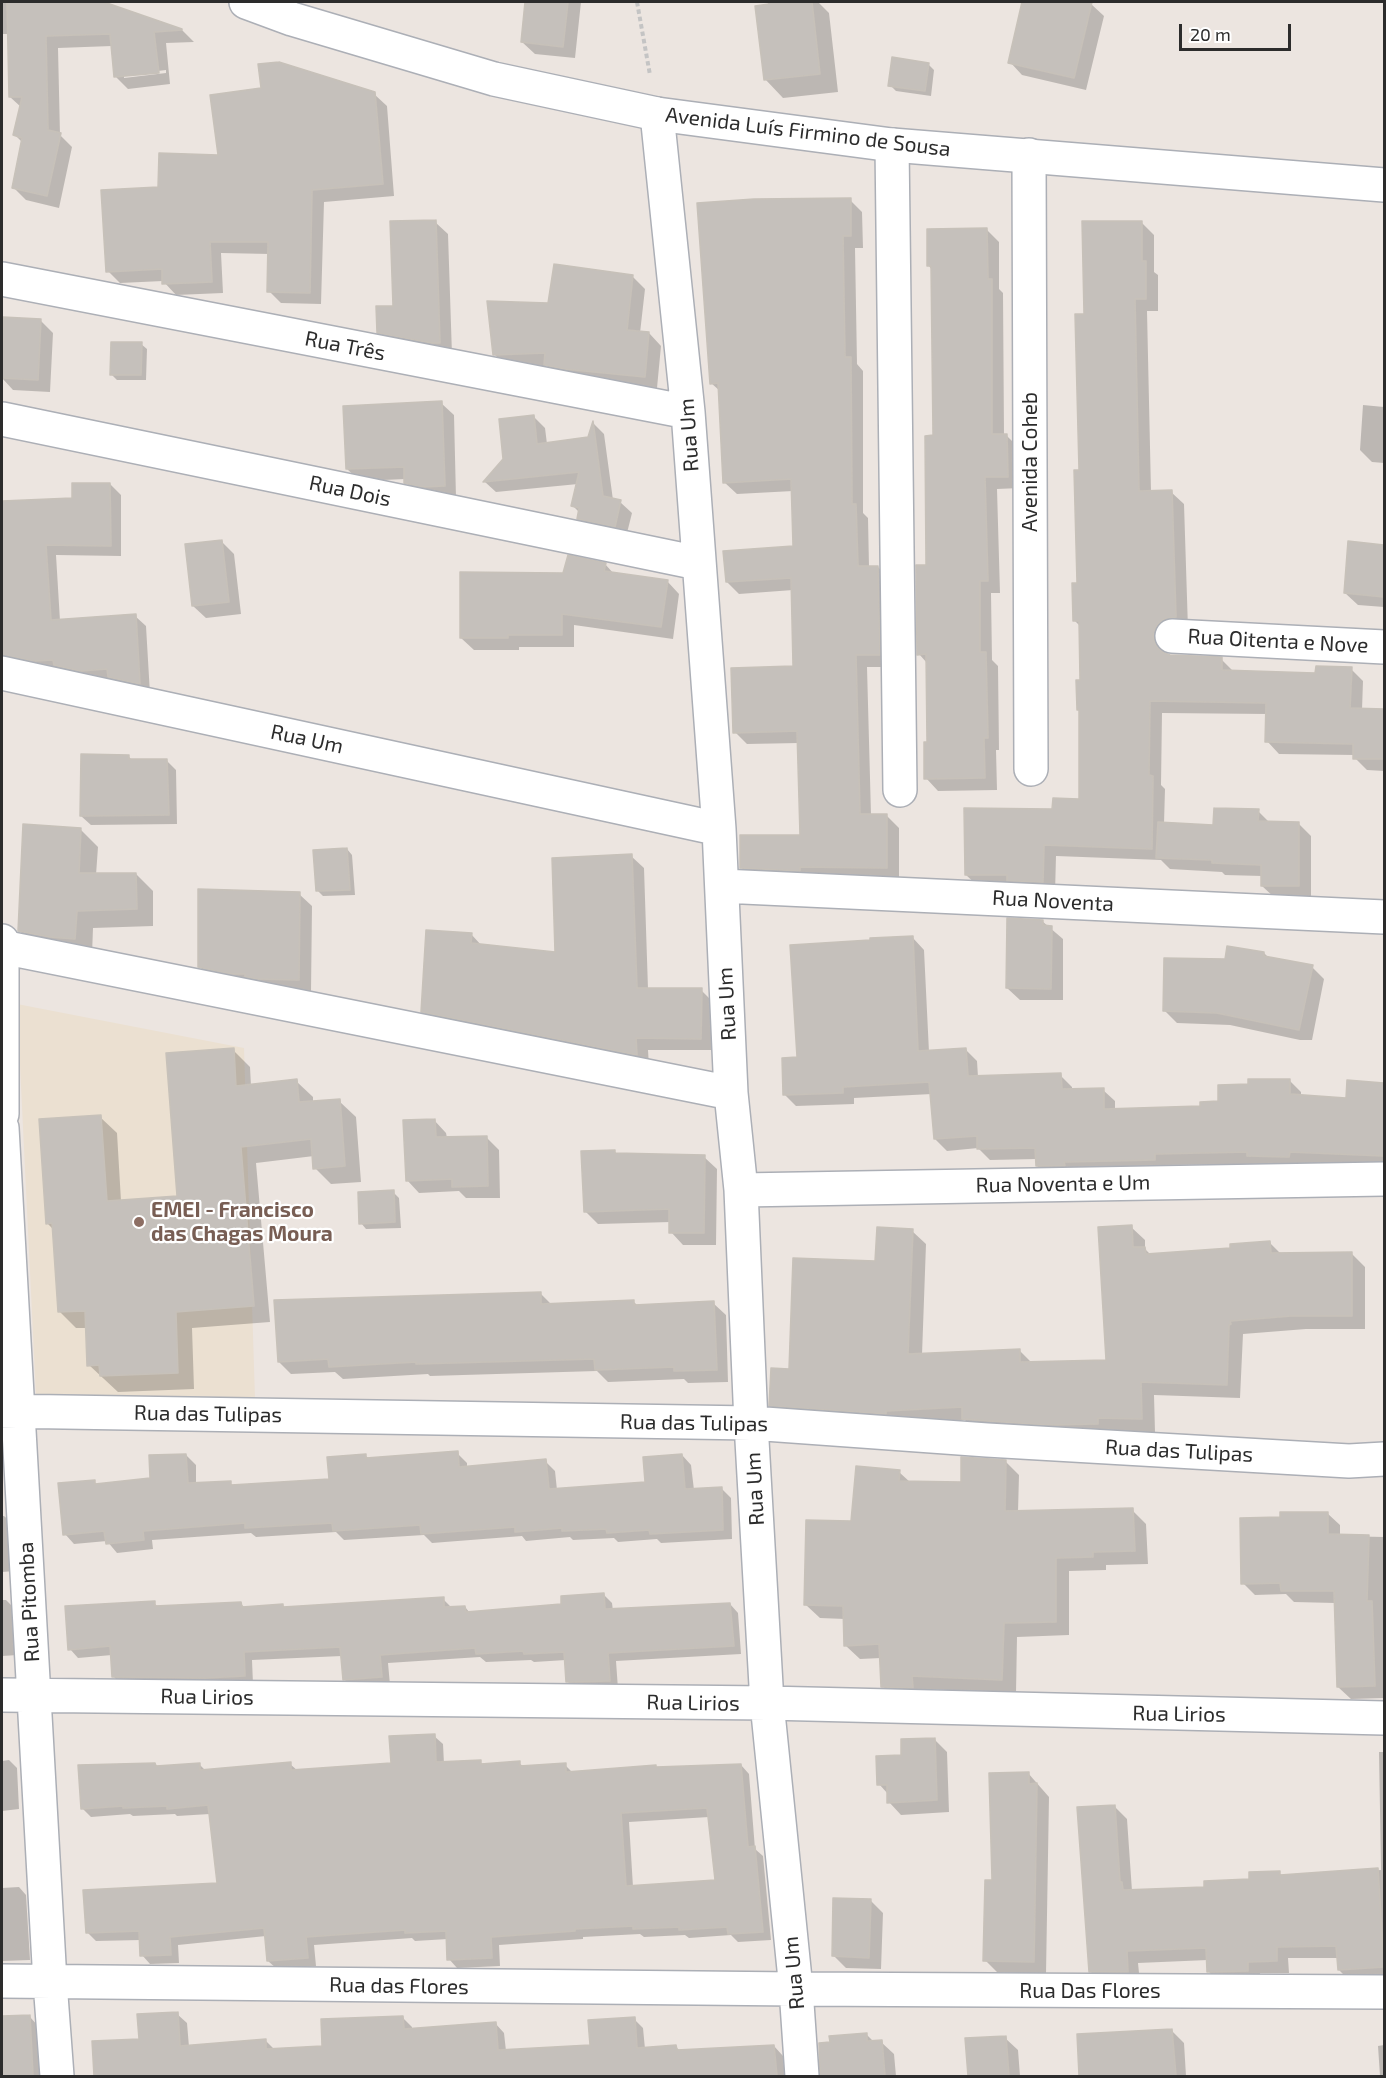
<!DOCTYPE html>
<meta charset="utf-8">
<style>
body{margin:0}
#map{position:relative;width:1386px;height:2078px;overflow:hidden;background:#ece5e0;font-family:"Exo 2",sans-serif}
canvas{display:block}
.frame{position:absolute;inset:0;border:3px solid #2c2c2c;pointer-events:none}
.scale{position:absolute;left:1179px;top:24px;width:112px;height:27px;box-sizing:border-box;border:3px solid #2c2c2c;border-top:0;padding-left:8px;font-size:18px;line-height:21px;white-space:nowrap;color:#2c2c2c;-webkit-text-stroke:4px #fff;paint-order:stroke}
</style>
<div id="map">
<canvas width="1386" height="2078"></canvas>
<div class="frame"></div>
<div class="scale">20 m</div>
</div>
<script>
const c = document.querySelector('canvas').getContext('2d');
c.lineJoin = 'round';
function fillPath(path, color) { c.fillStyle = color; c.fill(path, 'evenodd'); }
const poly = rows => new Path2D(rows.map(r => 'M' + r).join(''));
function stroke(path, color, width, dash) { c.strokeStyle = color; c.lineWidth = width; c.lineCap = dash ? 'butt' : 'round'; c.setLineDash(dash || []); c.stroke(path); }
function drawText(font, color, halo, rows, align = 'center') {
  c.font = font + ' "Exo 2",sans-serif'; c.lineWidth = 4.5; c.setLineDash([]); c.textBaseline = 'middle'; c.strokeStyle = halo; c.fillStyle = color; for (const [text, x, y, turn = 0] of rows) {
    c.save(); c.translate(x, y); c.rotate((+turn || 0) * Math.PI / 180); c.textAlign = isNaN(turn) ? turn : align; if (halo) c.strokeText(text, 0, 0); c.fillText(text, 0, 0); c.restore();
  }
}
fillPath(poly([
 [17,1004,244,1048,255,1398,36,1396]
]), '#ebe0d1');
fillPath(poly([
 [2,2,100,2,182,30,194,42,166,43,170,84,128,89,116,77,112,46,58,48,60,135,72,147,59,208,26,200,13,187,23,143,15,135,21,107,10,97,9,34,2,34],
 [166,70,166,73,124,78,124,75],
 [527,2,581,2,575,58,535,54,522,42],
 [770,2,818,2,829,13,838,92,783,98,765,79],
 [1024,2,1082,2,1091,4,1104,16,1086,90,1022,75,1010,62],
 [928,64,934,70,931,96,896,91,890,85],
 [263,89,374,94,387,106,394,196,324,202,321,304,281,303,269,291,270,254,221,253,223,293,176,295,163,281,120,283,108,271,160,188,220,157],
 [850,200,862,212,863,248,855,248,857,364,863,371,863,513,868,518,869,567,878,567,890,580,891,667,867,667,871,815,886,815,899,828,899,880,754,880,741,867,802,837,799,743,747,744,735,732,795,668,793,590,739,594,727,582,795,548,793,491,737,494,724,482,720,391,711,383],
 [435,222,448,234,452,355,391,344,379,332,395,307],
 [1141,222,1154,235,1154,272,1158,275,1158,311,1147,311,1151,492,1171,492,1184,504,1188,629,1165,648,1166,655,1221,659,1233,671,1317,675,1351,669,1363,681,1362,710,1384,710,1384,771,1367,770,1355,758,1355,755,1279,754,1267,741,1268,714,1162,713,1161,785,1165,789,1164,824,1214,827,1258,811,1270,823,1298,823,1311,836,1311,898,1275,898,1262,886,1262,876,1225,875,1222,872,1170,869,1161,860,1056,856,1055,894,979,887,966,875,1054,811,1080,801,1081,712,1078,709,1082,682,1081,627,1074,620,1079,585,1085,315],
 [987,230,999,242,999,289,1003,293,1004,435,1006,435,1019,448,1020,488,997,489,1000,593,991,593,992,660,998,666,999,750,996,750,997,790,938,791,926,778,928,743,927,663,919,654,928,567,934,437,932,270,929,266],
 [632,276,645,289,640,333,649,333,661,346,657,388,578,381,558,377,547,366,507,367,494,354,549,305],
 [4,319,41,321,53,333,50,392,13,390,2,378],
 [141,344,147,349,146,380,117,380,111,374],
 [441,403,454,415,456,498,418,495,406,482,406,479,360,481,347,469],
 [1363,405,1384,407,1384,463,1372,462,1360,450],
 [534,417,545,428,547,444,589,438,594,424,604,434,613,500,620,502,632,513,626,537,590,530,578,518,580,513,572,505,578,484,496,492,485,482,505,459],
 [110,484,121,495,121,556,56,555,60,621,135,616,146,626,150,694,120,687,113,680,92,681,15,665,4,654,2,630,2,502,74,499],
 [221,541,234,554,241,614,206,618,193,606],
 [1349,543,1384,546,1384,607,1358,605,1345,593],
 [605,564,614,574,667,581,679,594,673,639,574,625,574,647,519,647,519,650,474,650,461,638,564,575],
 [129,757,132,760,166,760,176,770,177,824,91,825,81,816],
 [81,830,98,847,96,875,136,874,153,891,153,926,93,928,92,955,36,948,19,930],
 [347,849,352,855,355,895,323,896,317,890],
 [631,856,644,868,648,989,701,990,713,1002,713,1050,648,1050,649,1066,435,1024,422,1011,471,934,482,946,556,954],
 [299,894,312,906,311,992,272,991,212,979,200,967],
 [1042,921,1063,939,1063,1000,1020,1000,1007,988],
 [913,938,924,950,929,1052,965,1049,977,1061,978,1077,1060,1075,1072,1087,1072,1090,1103,1090,1115,1101,1115,1110,1201,1108,1219,1103,1250,1086,1289,1080,1301,1092,1301,1096,1347,1099,1348,1082,1384,1084,1384,1167,1301,1163,1301,1168,1261,1167,1257,1164,1166,1165,1166,1171,1049,1177,1037,1166,1037,1159,990,1160,978,1148,947,1151,935,1139,932,1094,854,1098,854,1104,796,1106,784,1094,799,1058],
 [1264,953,1269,958,1312,967,1324,979,1312,1040,1300,1040,1230,1025,1177,1023,1165,1011,1226,961],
 [233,1050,250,1067,251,1086,296,1081,313,1097,313,1103,339,1101,356,1117,361,1182,331,1184,315,1168,314,1156,256,1163,270,1322,192,1328,194,1389,118,1392,89,1365,87,1328,76,1328,60,1312,54,1230,47,1223,100,1117,117,1133,121,1201,179,1197],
 [434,1120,446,1133,447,1138,487,1138,499,1150,500,1198,466,1198,459,1191,419,1193,407,1180],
 [614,1151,618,1155,704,1157,717,1169,716,1245,683,1245,671,1232,671,1222,598,1224,585,1211],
 [393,1192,399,1198,401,1228,366,1229,361,1223],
 [1131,1227,1145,1240,1145,1249,1151,1255,1232,1249,1269,1242,1281,1254,1351,1253,1365,1267,1365,1329,1306,1329,1243,1334,1240,1398,1154,1395,1155,1432,977,1432,965,1420,899,1424,785,1419,771,1405,791,1370,877,1263,912,1231,926,1244,922,1355,1019,1350,1032,1363,1108,1362],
 [540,1293,552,1305,633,1301,638,1306,713,1303,726,1315,728,1382,688,1383,684,1379,608,1382,597,1371,430,1376,428,1374,343,1379,335,1372,291,1374,279,1362],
 [457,1453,467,1463,467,1468,545,1461,555,1471,557,1490,647,1484,682,1455,691,1465,694,1490,721,1488,731,1498,732,1539,661,1543,657,1539,618,1542,614,1538,573,1540,570,1537,526,1541,522,1536,432,1543,424,1535,344,1540,336,1532,256,1537,251,1533,152,1540,153,1549,117,1553,107,1541,74,1544,65,1534,94,1481,98,1486,152,1480,186,1455,196,1465,196,1484,230,1483,234,1486,330,1481,365,1455,369,1459],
 [1005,1461,1019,1475,1018,1512,1132,1510,1146,1524,1148,1564,1106,1565,1106,1570,1069,1571,1069,1635,1017,1637,1016,1693,925,1689,926,1701,897,1700,883,1686,881,1658,860,1659,846,1646,845,1619,820,1618,806,1605,853,1522,899,1472,911,1483,963,1483],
 [1327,1513,1340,1525,1340,1536,1384,1537,1384,1698,1351,1699,1338,1687,1335,1603,1294,1602,1286,1594,1255,1595,1243,1583,1282,1518],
 [2,1516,4,1516,13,1524,15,1571,2,1572],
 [604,1595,612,1603,613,1611,730,1604,738,1613,741,1654,616,1661,618,1689,576,1690,567,1681,566,1660,534,1662,531,1660,486,1662,480,1657,388,1663,390,1685,353,1688,344,1679,342,1656,252,1660,253,1684,123,1686,114,1677,112,1655,78,1658,70,1649,154,1603,158,1607,241,1604,245,1608,283,1605,286,1609,443,1599,452,1608,465,1607,470,1613,563,1606],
 [2,1600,6,1600,14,1608,18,1655,2,1656],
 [434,1736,443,1744,444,1764,480,1762,484,1765,519,1763,524,1767,565,1765,573,1773,741,1765,749,1774,755,1849,763,1856,771,1940,738,1942,731,1935,689,1938,685,1935,644,1937,640,1934,583,1937,583,1939,499,1945,500,1966,457,1968,449,1959,448,1939,415,1941,412,1938,314,1945,316,1966,277,1969,268,1961,266,1936,178,1945,179,1963,150,1964,142,1955,141,1940,96,1941,87,1932,218,1885,210,1814,177,1816,175,1814,133,1816,130,1814,91,1817,82,1808,155,1764,158,1767,199,1764,206,1771,290,1764,298,1771,392,1764],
 [709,1817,716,1881,633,1887,629,1822],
 [934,1739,947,1752,949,1812,901,1815,889,1802,888,1794,879,1784,903,1756],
 [1379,1752,1384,1752,1384,1980,1351,1982,1339,1970,1338,1958,1288,1958,1289,1973,1260,1973,1260,1982,1221,1984,1209,1972,1208,1960,1138,1963,1140,1983,1102,1983,1090,1971,1115,1807,1127,1819,1132,1891,1206,1889,1250,1881,1279,1873,1283,1876,1381,1870],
 [9,1760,17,1768,19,1809,2,1811,2,1761],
 [1028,1773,1049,1797,1046,1974,997,1972,985,1960,994,1881],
 [19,1887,26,1895,30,1960,2,1961,2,1888],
 [871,1901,883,1913,881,1969,846,1968,834,1956],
 [177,2014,187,2023,189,2047,265,2040,275,2050,324,2047,402,2017,412,2027,412,2030,495,2023,504,2033,506,2051,592,2046,634,2019,643,2028,645,2049,676,2047,680,2051,774,2046,783,2056,785,2076,96,2076,93,2043,141,2040],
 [30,2017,39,2027,42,2076,2,2076,2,2018],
 [1171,2030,1184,2043,1186,2076,1080,2076,1079,2035],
 [866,2034,874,2042,881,2042,894,2054,896,2076,834,2076,831,2037],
 [1005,2038,1018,2050,1020,2076,969,2076,966,2039],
 [1384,2045,1384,2076,1380,2076,1378,2046]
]), '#0003');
const building = poly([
 [7,2,104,2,182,29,182,30,154,32,159,73,114,77,110,34,46,36,48,130,61,133,47,196,12,188,22,138,13,135,22,97,9,97,7,2],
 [525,2,568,2,563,47,521,42,525,2],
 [768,2,812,2,820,74,764,80,755,6,769,4,768,2],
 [1022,2,1092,2,1074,78,1008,63,1022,2],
 [892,57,929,63,925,91,888,86,892,57],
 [279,62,375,92,383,184,312,190,310,293,267,292,268,242,210,242,212,282,162,284,162,269,106,272,101,190,158,187,159,153,218,155,210,95,261,88,258,64,279,62],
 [851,198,851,236,843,236,845,357,851,357,852,504,856,504,858,566,878,566,880,655,856,655,860,814,887,814,887,868,800,867,800,871,740,868,740,835,800,835,797,731,733,733,731,668,793,666,791,578,726,582,723,551,793,546,791,479,723,483,718,383,710,384,697,203,754,199,851,198],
 [436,220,440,343,432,343,377,333,376,306,393,306,390,221,436,220],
 [1082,221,1142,221,1142,261,1146,261,1146,299,1135,299,1139,491,1172,490,1176,617,1164,619,1157,625,1153,636,1156,645,1162,652,1170,655,1222,657,1222,670,1315,673,1316,666,1352,667,1350,708,1384,709,1384,759,1353,759,1353,744,1265,742,1266,703,1150,701,1149,775,1153,776,1152,849,1044,845,1043,882,1007,881,1007,875,965,875,964,808,1052,809,1053,798,1079,799,1079,710,1077,710,1076,680,1080,680,1079,621,1073,621,1072,583,1077,583,1074,470,1079,470,1075,314,1084,314,1082,221],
 [987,228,988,279,992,279,992,434,1007,434,1008,477,985,477,988,581,980,581,980,652,986,652,988,738,984,738,985,778,924,779,924,742,927,742,926,654,917,655,916,565,926,565,925,436,933,435,931,266,927,266,927,229,987,228],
 [554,264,633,275,627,330,649,332,645,377,564,369,544,365,545,353,493,355,487,301,548,303,554,264],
 [3,317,41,319,38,380,2,378,3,317],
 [111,342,142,342,141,375,110,375,111,342],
 [442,401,445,486,421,487,404,483,404,467,346,469,343,406,442,401],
 [534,415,537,444,588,437,593,421,603,496,621,500,615,527,577,519,579,508,571,506,579,472,483,482,503,459,499,419,534,415],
 [72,483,110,483,111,546,46,545,51,620,136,614,140,684,108,677,107,669,80,671,54,665,53,660,33,661,2,655,2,501,72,498,72,483],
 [222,540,229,602,192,606,185,544,222,540],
 [1348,541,1384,545,1384,597,1344,593,1348,541],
 [568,555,606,563,604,571,668,580,661,627,562,614,562,635,508,635,508,638,460,638,460,572,563,573,568,555],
 [81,754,129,755,129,759,167,759,169,815,80,816,81,754],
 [1214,808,1259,809,1258,821,1299,822,1299,886,1261,886,1261,865,1212,863,1212,860,1156,858,1158,822,1213,825,1214,808],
 [23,824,81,828,79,873,136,873,137,909,77,911,75,939,50,937,18,931,23,824],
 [347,848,350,890,316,891,313,850,347,848],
 [632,854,637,988,702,988,701,1039,636,1038,637,1055,421,1012,426,930,472,933,471,943,555,952,552,858,632,854],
 [198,889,300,892,299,980,258,979,245,977,245,974,230,974,198,967,198,889],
 [1007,918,1043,920,1043,925,1052,926,1051,989,1006,988,1007,918],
 [913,936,918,1051,966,1048,968,1076,1061,1073,1062,1089,1104,1088,1104,1109,1200,1106,1200,1102,1218,1101,1218,1085,1248,1084,1248,1079,1290,1079,1290,1094,1346,1098,1347,1080,1384,1083,1384,1156,1290,1152,1289,1157,1247,1156,1247,1152,1155,1154,1155,1160,1064,1162,1065,1166,1036,1166,1035,1148,977,1149,977,1136,934,1139,929,1082,843,1087,843,1093,783,1095,782,1058,797,1057,790,945,870,940,870,938,913,936],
 [1227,946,1264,952,1264,956,1313,965,1299,1030,1217,1013,1163,1011,1164,958,1225,959,1227,946],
 [234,1048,236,1086,297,1079,299,1102,340,1099,345,1166,313,1169,311,1139,241,1147,254,1306,176,1312,178,1373,100,1376,99,1365,87,1366,85,1311,58,1312,52,1223,46,1224,39,1119,101,1115,107,1201,177,1196,166,1053,234,1048],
 [435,1119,436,1137,487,1136,488,1186,452,1187,452,1179,406,1181,403,1120,435,1119],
 [615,1150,615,1153,705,1155,704,1233,669,1233,669,1209,584,1212,581,1151,615,1150],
 [394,1190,395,1222,359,1224,358,1192,394,1190],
 [1132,1225,1133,1247,1145,1247,1146,1254,1230,1248,1230,1244,1270,1241,1271,1253,1352,1252,1352,1316,1291,1316,1230,1321,1231,1324,1229,1325,1227,1385,1141,1382,1142,1419,1098,1418,1098,1424,1045,1425,962,1419,962,1407,886,1411,886,1414,769,1406,771,1368,789,1369,793,1258,875,1261,877,1227,913,1229,908,1354,1020,1349,1020,1362,1106,1360,1098,1227,1132,1225],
 [541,1292,541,1304,634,1300,634,1305,714,1301,717,1370,674,1371,674,1367,595,1370,594,1359,416,1364,416,1362,329,1367,328,1359,278,1362,274,1300,541,1292],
 [458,1451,459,1467,546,1459,549,1489,645,1482,643,1457,682,1454,685,1489,722,1487,723,1530,650,1534,649,1530,607,1533,606,1529,562,1531,562,1528,515,1532,515,1527,421,1534,420,1525,333,1531,332,1523,245,1528,245,1523,143,1531,144,1540,106,1544,104,1531,63,1535,58,1483,95,1480,95,1484,150,1478,149,1455,186,1454,188,1483,231,1481,231,1485,329,1479,327,1457,366,1454,366,1458,458,1451],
 [961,1457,1006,1460,1005,1511,1133,1508,1135,1551,1093,1552,1093,1557,1056,1558,1056,1622,1004,1623,1002,1680,912,1676,913,1688,881,1687,879,1644,844,1646,843,1606,804,1605,806,1520,851,1521,856,1466,900,1470,899,1481,961,1482,961,1457],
 [1280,1512,1328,1512,1328,1534,1369,1535,1367,1601,1372,1601,1375,1686,1337,1687,1334,1591,1281,1591,1280,1583,1241,1584,1240,1518,1280,1517,1280,1512],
 [604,1593,605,1609,730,1603,734,1646,608,1653,610,1681,566,1682,564,1652,524,1654,523,1651,476,1654,475,1648,380,1655,382,1677,343,1680,340,1647,244,1652,245,1676,205,1678,112,1677,110,1646,68,1650,65,1606,155,1601,155,1606,241,1602,242,1607,283,1604,283,1607,444,1597,444,1607,465,1606,466,1612,561,1604,561,1596,604,1593],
 [435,1734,436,1762,481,1760,481,1764,520,1761,520,1766,566,1763,566,1772,656,1765,656,1767,741,1764,748,1847,755,1846,763,1932,728,1934,727,1927,679,1930,679,1927,633,1929,633,1926,575,1929,575,1931,491,1937,492,1958,447,1960,446,1931,405,1933,405,1930,306,1937,308,1958,267,1961,264,1928,170,1937,171,1955,140,1956,139,1931,86,1933,83,1890,217,1883,208,1805,167,1809,167,1806,123,1808,123,1806,81,1809,78,1765,155,1763,156,1766,200,1763,200,1770,291,1762,291,1770,391,1763,389,1736,435,1734],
 [707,1808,715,1880,626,1886,621,1813,707,1808],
 [935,1738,937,1800,887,1803,887,1785,877,1785,876,1756,901,1755,901,1739,935,1738],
 [1029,1772,1029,1784,1037,1783,1034,1962,983,1961,985,1880,992,1880,989,1773,1029,1772],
 [1115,1805,1120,1882,1122,1882,1123,1890,1204,1887,1204,1881,1249,1879,1249,1872,1280,1871,1280,1875,1378,1868,1384,1967,1338,1970,1336,1946,1277,1947,1277,1961,1248,1962,1248,1971,1207,1972,1206,1948,1127,1951,1128,1972,1089,1972,1077,1807,1115,1805],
 [833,1898,871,1899,869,1958,832,1956,833,1898],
 [178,2012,180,2046,266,2039,266,2049,322,2046,321,2019,403,2016,404,2029,496,2022,498,2050,590,2045,588,2020,635,2017,637,2048,676,2045,677,2050,774,2045,777,2076,94,2076,92,2041,139,2039,137,2014,178,2012],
 [30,2015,33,2076,2,2076,2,2016,30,2015],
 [1172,2029,1176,2076,1079,2076,1077,2034,1172,2029],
 [867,2033,867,2041,882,2040,885,2076,820,2076,819,2043,830,2042,829,2036,867,2033],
 [1006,2036,1009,2076,968,2076,965,2038,1006,2036]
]);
fillPath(building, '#c5c0bb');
stroke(building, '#c7c1b9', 1.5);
const minor = poly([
 [657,114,688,412,719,829,731,1093,741,1190,751,1423,767,1703,796,1989,802,2076],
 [892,145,900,790],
 [1029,155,1031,769],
 [2,279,688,412],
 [2,419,698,563],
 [1172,636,1384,647],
 [2,673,719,829],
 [722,886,1384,917],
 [2,941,2,1114],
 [2,947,731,1093],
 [2,1128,50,1982,57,2076],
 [741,1190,1384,1179],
 [2,1411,751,1423,987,1440,1349,1461,1384,1459],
 [2,1695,767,1703,1384,1718],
 [2,1981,796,1989,1384,1992]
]);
const secondary = poly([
 [246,2,292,19,494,79,657,114,892,145,1384,185]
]);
stroke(minor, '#acafb6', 36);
stroke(secondary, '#acafb6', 36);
stroke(poly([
 [637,2,650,75]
]), '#c4c4c4', 4, [4.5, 3]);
stroke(minor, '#fff', 33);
stroke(secondary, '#fff', 33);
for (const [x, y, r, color] of [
 [139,1222,6,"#8d6e63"]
]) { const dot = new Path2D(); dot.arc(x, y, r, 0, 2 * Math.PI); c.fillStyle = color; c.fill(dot); stroke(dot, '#fff', 2); }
drawText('21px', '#2c2c2c', '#fff', [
 ["Avenida Luís Firmino de Sousa",808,132,7],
 ["Rua Três",345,346,11],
 ["Rua Um",689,435,-94],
 ["Avenida Coheb",1030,462,-90],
 ["Rua Dois",350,491,12],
 ["Rua Oitenta e Nove",1278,641,3],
 ["Rua Um",307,739,12],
 ["Rua Noventa",1053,901,3],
 ["Rua Um",727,1004,-93],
 ["Rua Noventa e Um",1063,1184,-1],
 ["Rua das Tulipas",208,1414,1],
 ["Rua das Tulipas",694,1423,1],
 ["Rua das Tulipas",1179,1451,3],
 ["Rua Um",755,1489,-93],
 ["Rua Pitomba",29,1602,-93],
 ["Rua Lirios",207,1697,1],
 ["Rua Lirios",693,1703,1],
 ["Rua Lirios",1179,1714,1],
 ["Rua Um",794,1973,-95],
 ["Rua das Flores",399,1986,1],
 ["Rua Das Flores",1090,1991]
]);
drawText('bold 21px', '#785e54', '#fff', [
 ["EMEI - Francisco",151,1210],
 ["das Chagas Moura",151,1234]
], 'left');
</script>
